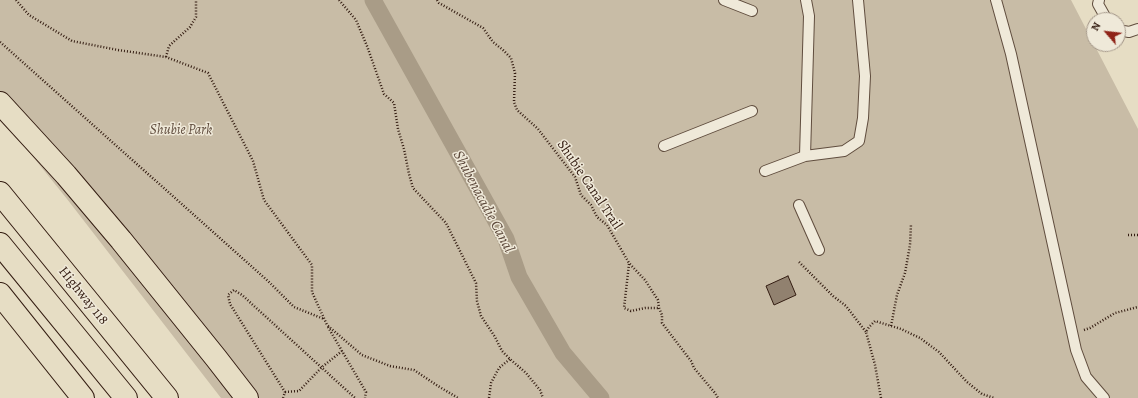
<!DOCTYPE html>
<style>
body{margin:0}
#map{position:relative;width:1138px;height:398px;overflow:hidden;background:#e6ddc4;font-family:Alegreya,serif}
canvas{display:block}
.north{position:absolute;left:1086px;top:12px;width:40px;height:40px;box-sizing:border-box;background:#efe9d9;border:1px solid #a49789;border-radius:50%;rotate:298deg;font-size:11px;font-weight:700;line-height:16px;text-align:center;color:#341d12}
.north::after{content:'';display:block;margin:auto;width:14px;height:18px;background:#8f2418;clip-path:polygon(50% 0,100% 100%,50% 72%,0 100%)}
</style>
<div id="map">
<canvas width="1138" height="398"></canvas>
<div class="north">N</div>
</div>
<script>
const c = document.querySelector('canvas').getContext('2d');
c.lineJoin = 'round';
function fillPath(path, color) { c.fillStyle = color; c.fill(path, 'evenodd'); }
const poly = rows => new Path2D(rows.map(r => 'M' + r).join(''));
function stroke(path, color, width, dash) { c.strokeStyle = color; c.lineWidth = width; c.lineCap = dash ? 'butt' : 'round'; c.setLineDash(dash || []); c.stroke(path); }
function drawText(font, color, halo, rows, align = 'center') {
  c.font = font + ' Alegreya,serif'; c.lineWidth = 3; c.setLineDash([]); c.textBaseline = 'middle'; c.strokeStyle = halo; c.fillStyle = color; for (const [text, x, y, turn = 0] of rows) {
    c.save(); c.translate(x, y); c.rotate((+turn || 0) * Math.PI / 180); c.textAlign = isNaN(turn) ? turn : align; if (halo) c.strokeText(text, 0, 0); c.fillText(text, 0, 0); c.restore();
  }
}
fillPath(poly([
 [0,0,1071,0,1138,129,1138,398,221,398,67,199,0,116]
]), '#c8bca6');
stroke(poly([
 [373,0,506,239,519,277,563,353,601,398]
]), '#a99c87', 17);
const building = poly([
 [788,276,796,295,774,305,766,286,788,276]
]);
fillPath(building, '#91816f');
stroke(building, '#341d12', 1);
const service = poly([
 [724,0,752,11],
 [996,0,1011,54,1076,350,1086,377,1104,398],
 [1099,0,1098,4,1107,20],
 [1118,30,1129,32,1138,29],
 [664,146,752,111],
 [805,156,809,16,806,0],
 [765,171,805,156,844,151,859,141,863,118,865,76,858,0],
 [799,205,819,250]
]);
const motorway = poly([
 [0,103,66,175,121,240,216,358,247,398],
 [0,193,167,398],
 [0,244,126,398],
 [0,294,83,398]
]);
stroke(service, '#604d3e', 12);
stroke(motorway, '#341d12', 24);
stroke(poly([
 [16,0,29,15,72,41,118,50,166,57,208,73,253,161,264,200,312,265,312,292,327,325,362,355,390,366,414,370,438,386,458,398],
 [339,0,356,20,367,46,384,94,394,103,398,129,404,149,409,174,413,188,446,223,476,283,477,301,481,316,495,337,502,351,510,359,526,373,540,390,543,398],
 [437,0,439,3,483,28,493,42,503,50,511,58,515,73,514,102,517,110,538,129,575,177,581,195,591,205,597,217,607,225,629,263,645,280,658,300,659,308,662,315,662,323,691,361,694,368,715,393,718,398],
 [0,42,268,281,294,307,324,319],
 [166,57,169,46,190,27,196,17,196,0],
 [1128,235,1138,235],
 [799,262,833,296,846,306,866,332],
 [629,264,624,308,631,311,645,308,659,308],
 [891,326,897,295,905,273,910,245,911,224],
 [328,327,366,392,365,398],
 [1084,330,1090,328,1115,313,1138,307],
 [285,392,299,391,322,367,342,351],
 [283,398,285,392,230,304,228,295,234,290,242,295,355,398],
 [489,398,491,383,499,368,510,359],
 [881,398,875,365,866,332,869,327,875,321,901,329,920,338,939,352,967,382,982,394,994,398]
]), '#341d12', 2.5, [1, 2]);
stroke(service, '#efe9d9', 10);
stroke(motorway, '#e6ddc4', 22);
drawText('italic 14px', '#604d3e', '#efe9d9', [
 ["Shubie Park",181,131]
]);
drawText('14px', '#341d12', '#efe9d9', [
 ["Shubie Canal Trail",589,185,56],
 ["Highway 118",83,296,51]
]);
drawText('italic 15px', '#5d493b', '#efe9d9', [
 ["Shubenacadie Canal",483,202,62]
]);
</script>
